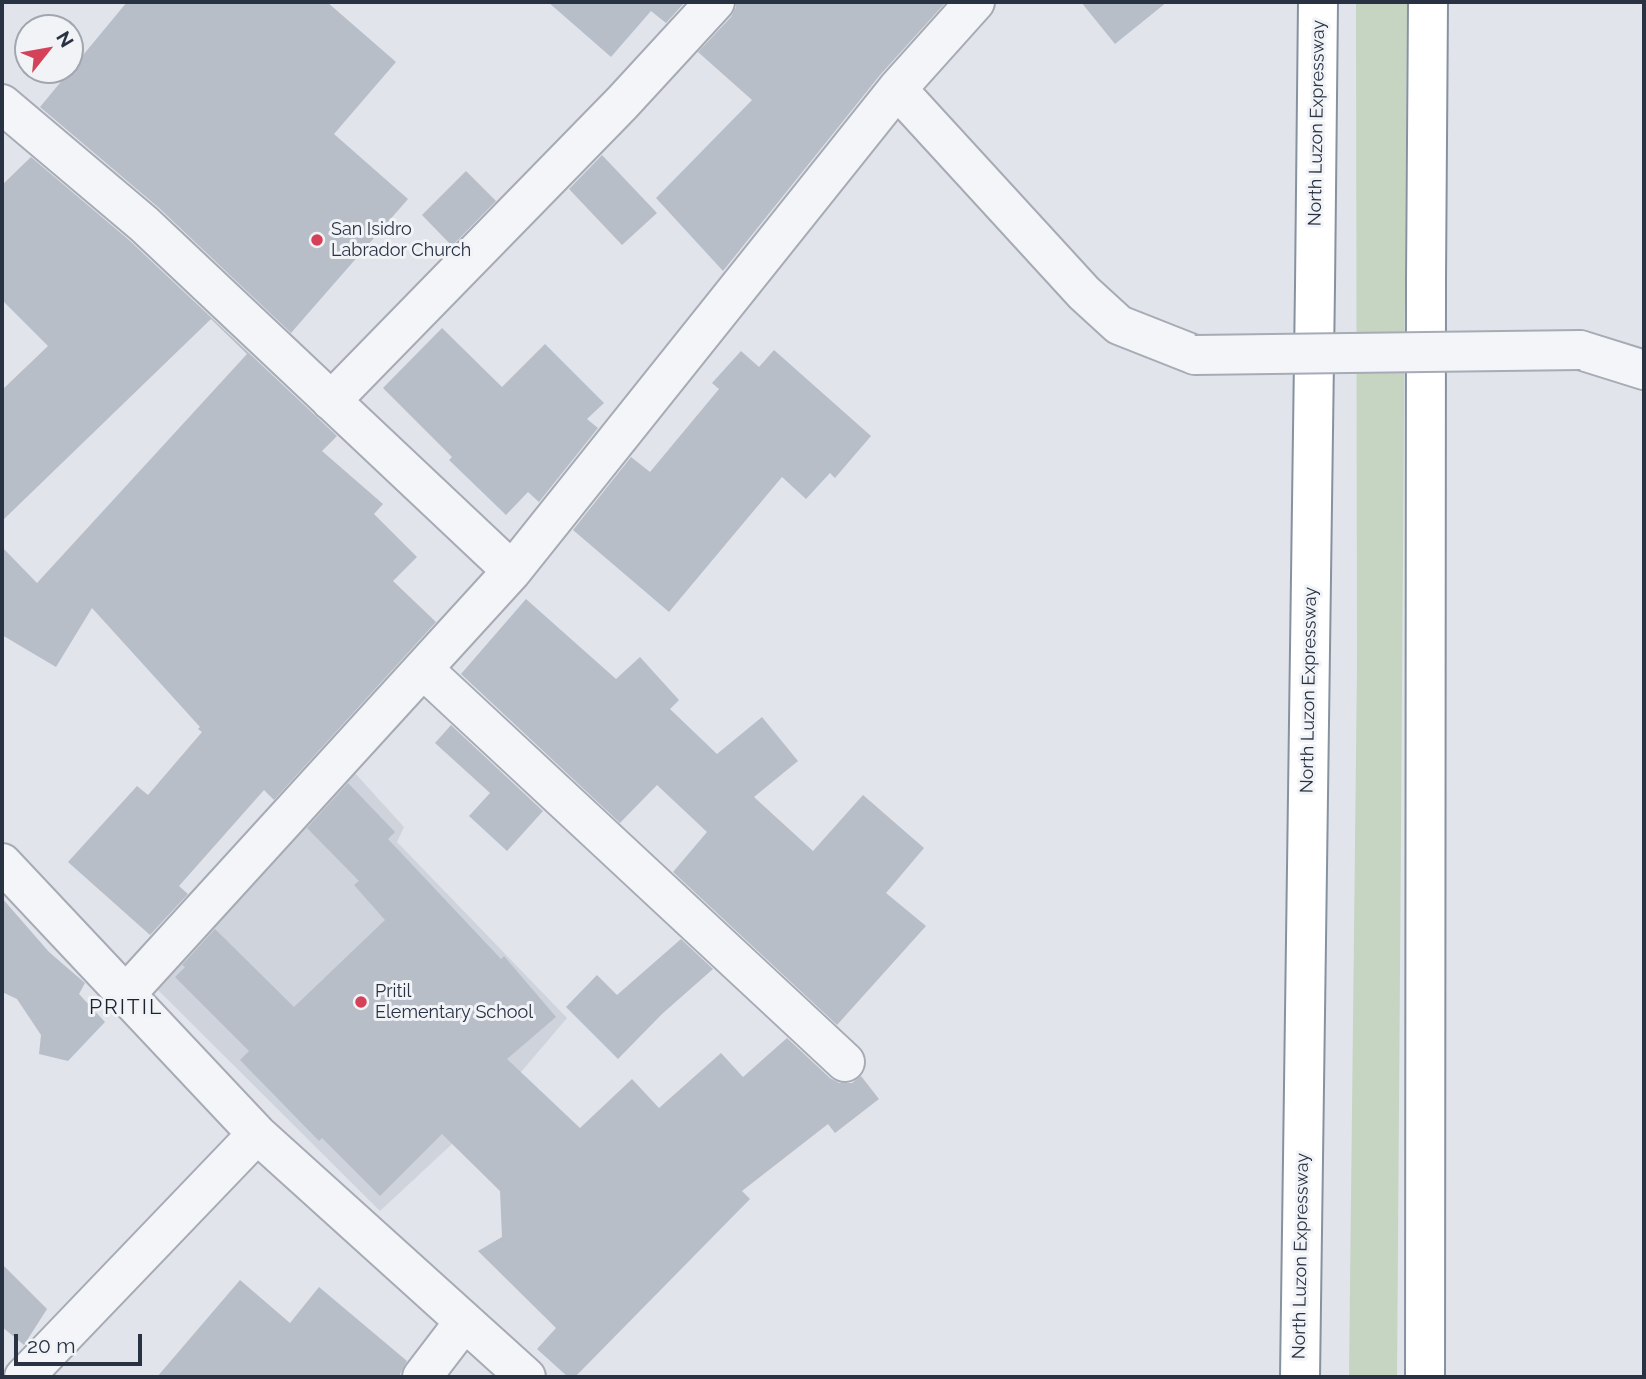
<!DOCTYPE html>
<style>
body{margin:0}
#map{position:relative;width:1646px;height:1379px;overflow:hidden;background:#e1e4ea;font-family:Raleway,sans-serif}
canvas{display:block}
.frame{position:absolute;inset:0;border:4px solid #283243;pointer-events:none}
.north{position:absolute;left:14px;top:14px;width:70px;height:70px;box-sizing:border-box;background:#f1f3f7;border:2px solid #a1a6af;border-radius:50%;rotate:59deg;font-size:19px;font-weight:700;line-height:28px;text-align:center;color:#283243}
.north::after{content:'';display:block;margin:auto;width:24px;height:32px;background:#d44158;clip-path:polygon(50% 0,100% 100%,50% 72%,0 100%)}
.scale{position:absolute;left:14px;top:1334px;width:128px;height:32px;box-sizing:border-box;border:4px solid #283243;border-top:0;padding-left:9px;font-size:21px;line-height:24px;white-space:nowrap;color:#283243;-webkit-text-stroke:5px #f1f3f7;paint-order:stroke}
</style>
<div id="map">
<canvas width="1646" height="1379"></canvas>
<div class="frame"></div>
<div class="north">N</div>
<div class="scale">20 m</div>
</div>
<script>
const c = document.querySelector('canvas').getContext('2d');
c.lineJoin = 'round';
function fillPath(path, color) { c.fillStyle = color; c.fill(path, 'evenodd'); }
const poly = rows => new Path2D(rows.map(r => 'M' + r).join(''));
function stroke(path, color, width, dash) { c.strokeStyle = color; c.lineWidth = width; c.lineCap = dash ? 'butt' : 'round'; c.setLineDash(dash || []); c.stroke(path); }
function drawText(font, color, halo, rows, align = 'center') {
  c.font = font + ' Raleway,sans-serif'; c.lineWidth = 6; c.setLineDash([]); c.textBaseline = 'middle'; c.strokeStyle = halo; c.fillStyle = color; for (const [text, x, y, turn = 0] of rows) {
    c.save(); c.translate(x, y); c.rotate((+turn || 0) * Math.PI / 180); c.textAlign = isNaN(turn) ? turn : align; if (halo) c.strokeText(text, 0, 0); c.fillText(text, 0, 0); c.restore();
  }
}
fillPath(poly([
 [353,771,404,827,397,842,567,1018,521,1072,452,1144,380,1211,154,986]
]), '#cfd3dc');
fillPath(poly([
 [1356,2,1407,2,1397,1377,1349,1377,1357,668]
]), '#c6d4c2');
fillPath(poly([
 [127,2,327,2,396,62,334,134,408,199,291,333,159,208,40,107],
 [548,2,685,2,666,23,651,11,611,57],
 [736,2,946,2,880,75,723,271,656,198,752,100,698,52,731,17,736,7],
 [1081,2,1167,2,1115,44],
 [602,155,657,213,622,245,569,189],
 [31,157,129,240,337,436,322,451,383,504,374,514,417,557,393,581,436,622,274,800,264,790,179,886,188,894,150,935,68,862,137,786,148,795,202,732,198,729,200,727,92,608,56,667,2,635,2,547,37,583,247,354,211,319,2,521,2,390,48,346,2,300,2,185],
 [466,171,496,201,452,246,422,215],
 [442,328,502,387,545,344,604,403,587,419,598,428,539,502,528,492,506,515,449,460,452,457,383,388],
 [774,350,871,436,835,478,830,473,806,499,782,477,669,612,573,530,631,457,650,472,719,389,712,383,741,351,759,367],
 [526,599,616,679,640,657,679,700,670,709,717,754,762,717,798,761,754,797,813,851,863,795,924,848,886,893,926,926,837,1025,673,872,707,832,657,785,620,823,461,674],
 [451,725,543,811,507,851,469,816,490,793,435,743],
 [348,783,395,832,388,839,501,959,504,956,556,1017,507,1059,580,1128,632,1079,659,1108,721,1053,743,1077,787,1038,830,1078,839,1083,852,1083,861,1076,879,1099,835,1133,828,1124,742,1191,750,1199,575,1377,568,1377,537,1349,556,1328,478,1251,502,1237,500,1191,442,1134,380,1196,322,1138,319,1141,240,1060,249,1051,175,977,185,967,182,965,215,929,294,1007,385,920,354,885,359,881,307,828],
 [2,898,49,952,85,983,79,994,105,1022,68,1061,39,1054,41,1035,17,999,2,992],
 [681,939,713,969,662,1014,618,1059,566,1007,597,975,617,995],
 [2,1264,47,1309,24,1345,2,1327],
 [240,1280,290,1323,319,1287,407,1361,400,1374,401,1377,157,1377]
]), '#b8bec8');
const minor = poly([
 [897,89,1084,293,1119,325,1195,355],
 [2,104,144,224,512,571],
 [1580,350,1644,370],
 [331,401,622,103,715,2],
 [423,669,845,1062],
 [2,863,257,1134,526,1377],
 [126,994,512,571,897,89,975,2],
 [24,1377,257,1134],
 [422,1377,464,1322]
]);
const motorway = poly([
 [1300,1377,1315,286,1318,2],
 [1425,1377,1426,278,1428,2]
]);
stroke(minor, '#a6abb5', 42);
stroke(motorway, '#8792a1', 42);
stroke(minor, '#f4f5f8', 38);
stroke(motorway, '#fff', 38);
const minorBridge = poly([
 [1195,355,1580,350]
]);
stroke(minorBridge, '#a6abb5', 42, []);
stroke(minorBridge, '#f4f5f8', 38);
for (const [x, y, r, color] of [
 [317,240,7,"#d44158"],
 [361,1002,7,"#d44158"]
]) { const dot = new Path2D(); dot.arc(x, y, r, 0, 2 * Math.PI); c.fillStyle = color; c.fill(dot); stroke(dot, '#f1f3f7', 2.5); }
drawText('18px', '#283243', '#f1f3f7', [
 ["North Luzon Expressway",1317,123,-89],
 ["North Luzon Expressway",1309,690,-89],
 ["North Luzon Expressway",1301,1256,-89]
]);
drawText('18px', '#283243', '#f1f3f7', [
 ["San Isidro",331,230],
 ["Labrador Church",331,251],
 ["Pritil",375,992],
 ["Elementary School",375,1013]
], 'left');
c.letterSpacing = '2px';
drawText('21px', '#1b2333', '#f1f3f7', [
 ["PRITIL",126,1008]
]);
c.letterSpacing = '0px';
</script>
